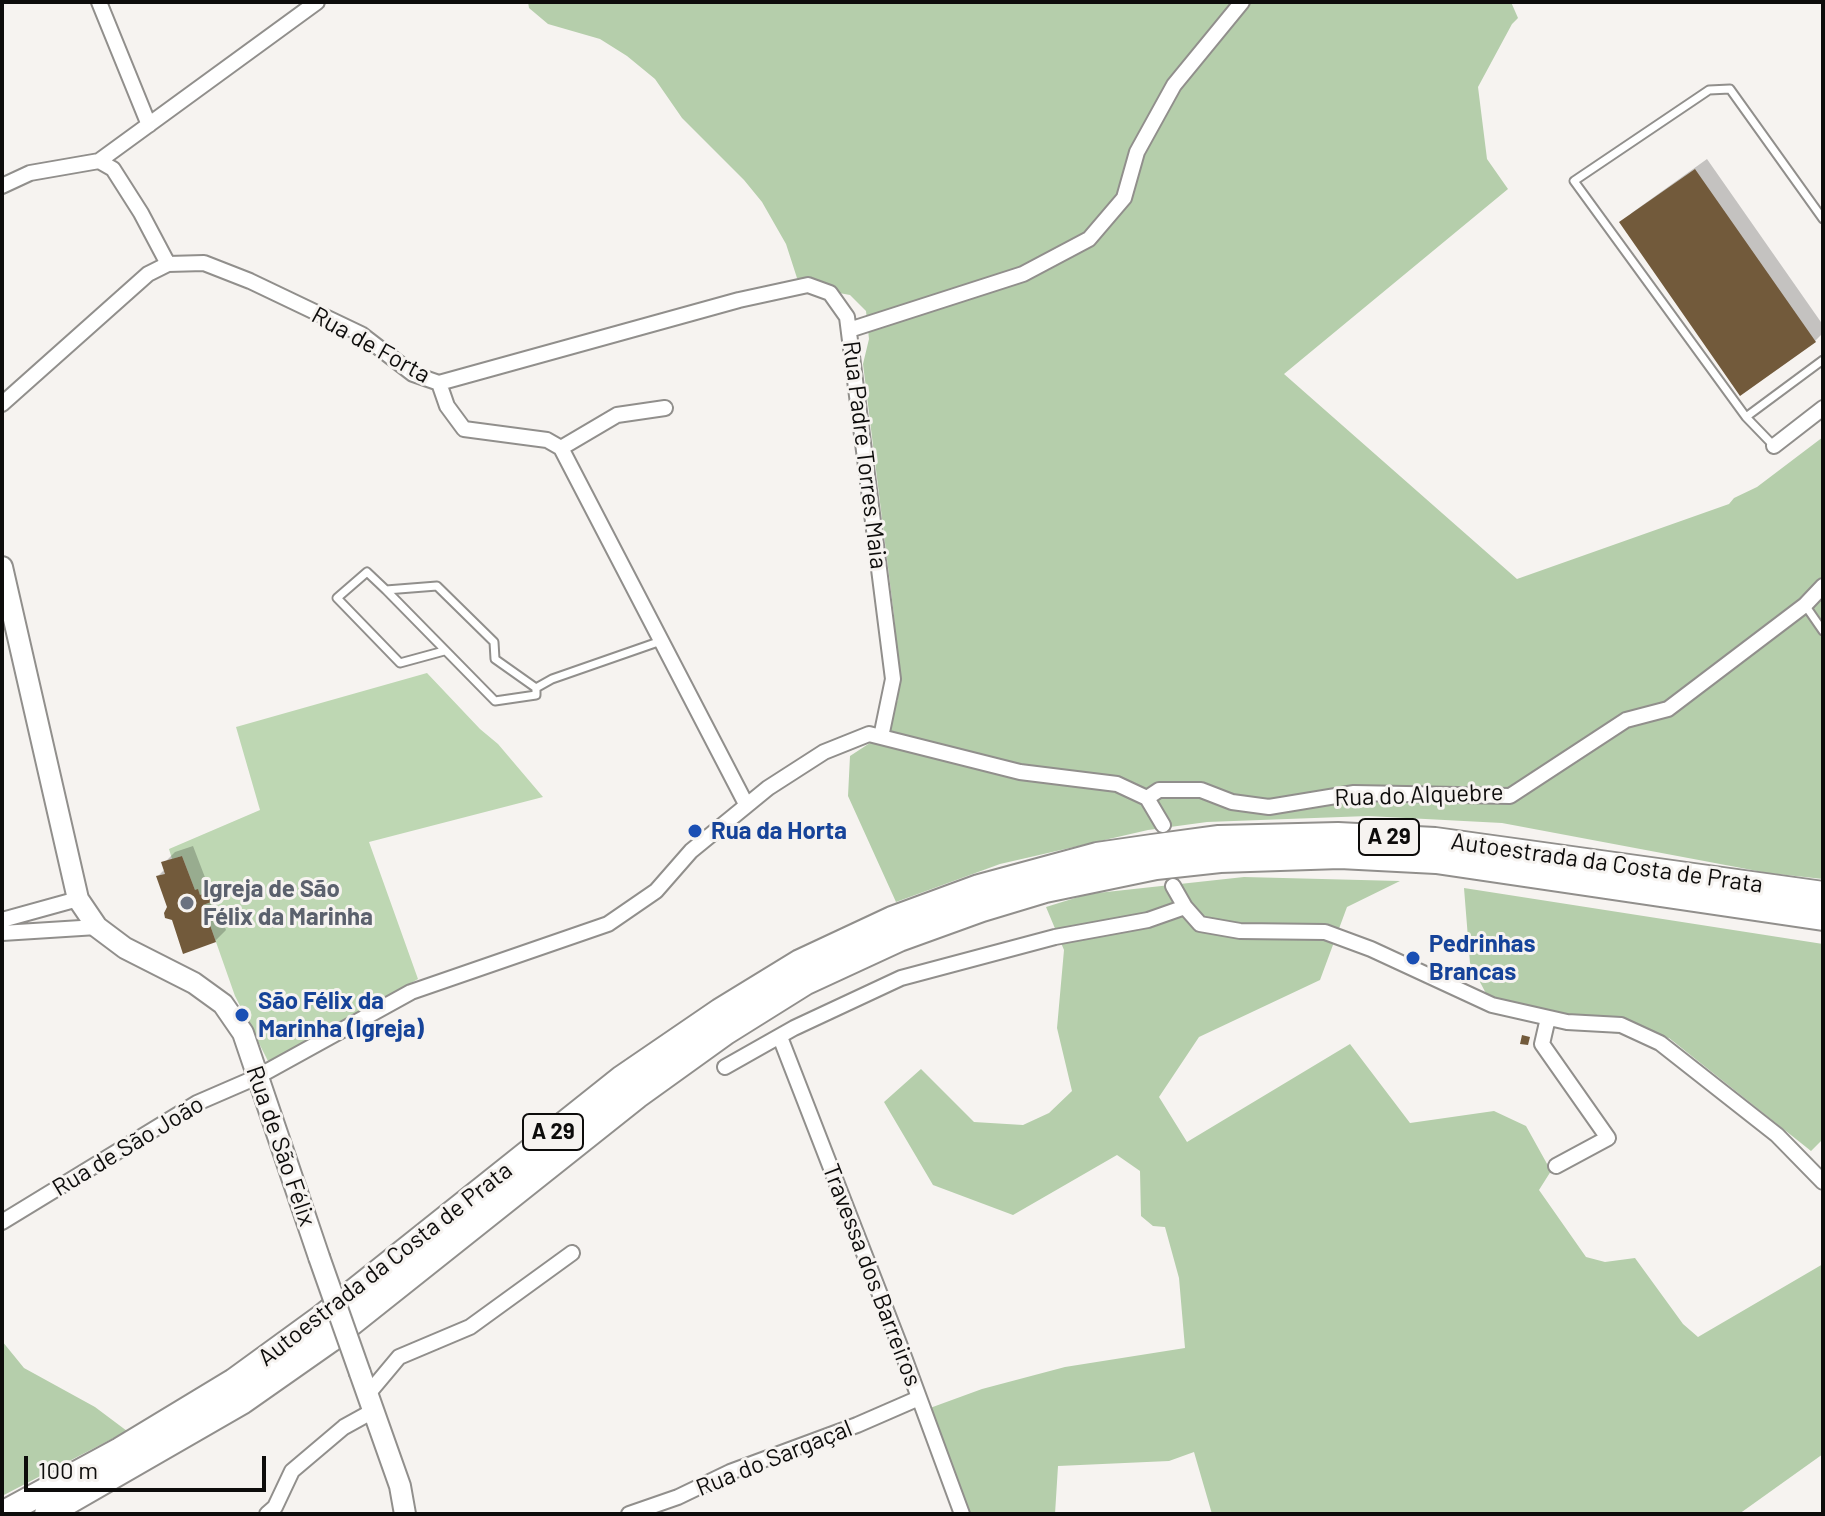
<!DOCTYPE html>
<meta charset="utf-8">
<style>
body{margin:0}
#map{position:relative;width:1825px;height:1516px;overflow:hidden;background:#f6f3f0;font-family:Barlow,sans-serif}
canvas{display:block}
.frame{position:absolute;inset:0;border:4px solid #0d0c0b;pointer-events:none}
.scale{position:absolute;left:24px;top:1456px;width:242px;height:36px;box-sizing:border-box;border:4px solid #0d0c0b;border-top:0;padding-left:10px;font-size:24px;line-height:28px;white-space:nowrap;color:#0d0c0b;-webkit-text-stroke:6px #f6f3f0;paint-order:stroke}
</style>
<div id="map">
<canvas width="1825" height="1516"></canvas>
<div class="frame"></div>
<div class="scale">100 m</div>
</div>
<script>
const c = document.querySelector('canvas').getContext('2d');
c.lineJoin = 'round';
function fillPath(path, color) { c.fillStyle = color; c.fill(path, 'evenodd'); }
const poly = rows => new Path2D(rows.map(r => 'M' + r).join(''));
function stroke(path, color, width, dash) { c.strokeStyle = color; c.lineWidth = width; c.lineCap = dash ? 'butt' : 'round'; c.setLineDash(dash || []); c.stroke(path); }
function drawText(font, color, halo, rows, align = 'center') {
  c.font = font + ' Barlow,sans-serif'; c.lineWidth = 6; c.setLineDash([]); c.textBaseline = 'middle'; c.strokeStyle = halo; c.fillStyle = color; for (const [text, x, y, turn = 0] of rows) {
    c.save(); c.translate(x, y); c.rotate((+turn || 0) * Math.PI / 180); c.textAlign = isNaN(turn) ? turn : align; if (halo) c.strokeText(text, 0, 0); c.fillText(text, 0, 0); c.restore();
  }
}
fillPath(poly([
 [427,673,480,729,498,744,543,797,369,842,418,979,277,1061,268,1061,235,996,203,905,214,901,217,897,200,895,198,890,195,890,182,856,172,859,169,849,260,810,236,727]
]), '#bed7b3');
fillPath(poly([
 [528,2,1511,2,1518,18,1512,24,1478,87,1487,159,1508,189,1284,374,1517,579,1729,504,1734,498,1757,487,1823,437,1823,879,1768,873,1502,823,1368,816,1207,822,1148,830,1000,864,896,902,848,796,850,756,873,741,898,700,894,616,863,364,869,339,866,311,850,295,823,290,797,278,786,244,762,202,744,180,682,118,655,79,627,56,600,39,548,24,529,8],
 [1244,877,1400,881,1347,907,1320,980,1199,1037,1159,1097,1187,1142,1350,1044,1410,1123,1494,1111,1526,1126,1551,1171,1539,1190,1586,1257,1605,1262,1635,1258,1683,1324,1698,1337,1823,1264,1823,1454,1739,1514,1212,1514,1194,1452,1169,1461,1058,1466,1055,1514,967,1514,930,1408,982,1389,1065,1367,1185,1348,1179,1278,1165,1227,1153,1226,1141,1216,1140,1171,1117,1155,1013,1215,933,1185,884,1102,921,1069,974,1122,1023,1125,1049,1113,1072,1091,1057,1028,1064,950,1046,907,1088,894],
 [1464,888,1823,944,1823,1139,1811,1151,1669,1038,1577,1030,1521,1018,1491,1003,1470,963],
 [2,1341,24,1368,95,1407,127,1431,2,1496]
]), '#b5ceab');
fillPath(poly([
 [1707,159,1823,325,1823,333,1815,341,1622,223,1633,212],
 [193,846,206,880,209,879,211,885,226,882,224,888,215,898,226,930,215,941,170,907,158,876,165,869,164,863,175,852]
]), '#0003');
fillPath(poly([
 [1695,169,1816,342,1740,396,1619,222],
 [182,856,195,890,198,889,200,895,211,891,216,893,217,897,214,901,203,905,216,942,183,954,172,920,165,918,164,913,167,907,156,876,165,874,161,862],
 [1522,1035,1530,1037,1528,1045,1520,1044]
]), '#725a3b');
const service = poly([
 [1746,417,1823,360],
 [1774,446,1746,417,1574,181,1709,90,1730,89,1823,219],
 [386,590,495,701,536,695,536,688],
 [1805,605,1823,631],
 [444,651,400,663,337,598,367,572,386,590,437,586,494,642,495,659,536,688,552,679,661,641]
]);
const minor = poly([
 [99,2,149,125],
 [99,161,113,169,141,213,168,264],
 [2,186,30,173,99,161,317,2],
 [849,330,1023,274,1089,239,1124,198,1137,152,1174,85,1242,2],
 [439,383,739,300,808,285,830,293,847,317,893,679,881,737],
 [439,383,447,406,464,429,547,440,561,448,746,804],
 [2,404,148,274,168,264,204,263,250,281,361,334,413,374,439,383],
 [1774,446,1823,408],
 [561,448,617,415,665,408],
 [1147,798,1159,790,1201,790,1232,802,1269,807,1354,793,1510,796,1626,720,1668,709,1805,605,1823,586],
 [1173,886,1185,907,1200,924,1240,931,1325,932,1371,949,1492,1005,1567,1022,1621,1025,1660,1043,1777,1135,1823,1182],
 [2,920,78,899],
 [2,933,97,927],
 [1548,1018,1542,1044,1608,1138,1556,1166],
 [780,1037,900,1346,962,1514],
 [725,1067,794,1028,901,978,1055,937,1148,920,1185,907],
 [2,1222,197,1103,257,1077,411,992,608,924,656,891,691,851,768,788,824,752,869,734,1020,772,1117,784,1147,798,1163,825],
 [368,1394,399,1357,470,1327,572,1253],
 [267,1514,275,1507,292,1471,344,1427,373,1411],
 [629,1514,678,1497,730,1472,857,1425,919,1398]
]);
const secondary = poly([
 [2,567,78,899,97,927,125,948,194,983,223,1004,243,1033,319,1257],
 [360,1373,400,1486,405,1514]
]);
const motorway = poly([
 [2,1514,120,1450,234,1381,322,1317,622,1078,720,1011,800,962,892,919,979,887,1097,855,1152,847,1219,838,1338,835,1435,840,1823,894],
 [47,1514,243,1401,330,1340,637,1096,726,1032,806,982,899,939,982,909,1045,890,1156,867,1220,860,1340,856,1436,861,1823,918]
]);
stroke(service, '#918f8c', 11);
stroke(minor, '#918f8c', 18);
stroke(secondary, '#918f8c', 24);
stroke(motorway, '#918f8c', 28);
stroke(service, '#fff', 7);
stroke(minor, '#fff', 14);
stroke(secondary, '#fff', 20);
stroke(motorway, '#fff', 24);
const secondaryBridge = poly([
 [319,1257,360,1373]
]);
stroke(secondaryBridge, '#918f8c', 24, []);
stroke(secondaryBridge, '#fff', 20);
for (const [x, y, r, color] of [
 [695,831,8,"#1a4fb4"],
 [187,903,8,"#6b7280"],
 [1413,958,8,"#1a4fb4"],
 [242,1015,8,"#1a4fb4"]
]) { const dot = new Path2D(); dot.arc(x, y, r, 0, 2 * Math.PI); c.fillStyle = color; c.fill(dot); stroke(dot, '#f6f3f0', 3); }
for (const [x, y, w] of [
 [1389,837,60],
 [553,1132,60]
]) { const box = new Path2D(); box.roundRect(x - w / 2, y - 18, w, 36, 6); c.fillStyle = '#f6f3f0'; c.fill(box); stroke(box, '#0d0c0b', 2); }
drawText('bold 22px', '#0d0c0b', null, [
 ["A 29",1389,837],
 ["A 29",553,1132]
]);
drawText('24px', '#0d0c0b', '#f6f3f0', [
 ["Rua de Forta",371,345,29],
 ["Rua Padre Torres Maia",865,455,83],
 ["Rua do Alquebre",1419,795,-2],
 ["Autoestrada da Costa de Prata",1607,863,8],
 ["Rua de São João",128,1146,-31],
 ["Rua de São Félix",281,1146,71],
 ["Autoestrada da Costa de Prata",385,1264,-38],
 ["Travessa dos Barreiros",872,1275,69],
 ["Rua do Sargaçal",774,1458,-22]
]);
drawText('bold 24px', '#164399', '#f6f3f0', [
 ["Rua da Horta",711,831],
 ["Pedrinhas",1429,944],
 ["Brancas",1429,972],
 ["São Félix da",258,1001],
 ["Marinha (Igreja)",258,1029]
], 'left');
drawText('bold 24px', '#5b616d', '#f6f3f0', [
 ["Igreja de São",203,889],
 ["Félix da Marinha",203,917]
], 'left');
</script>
